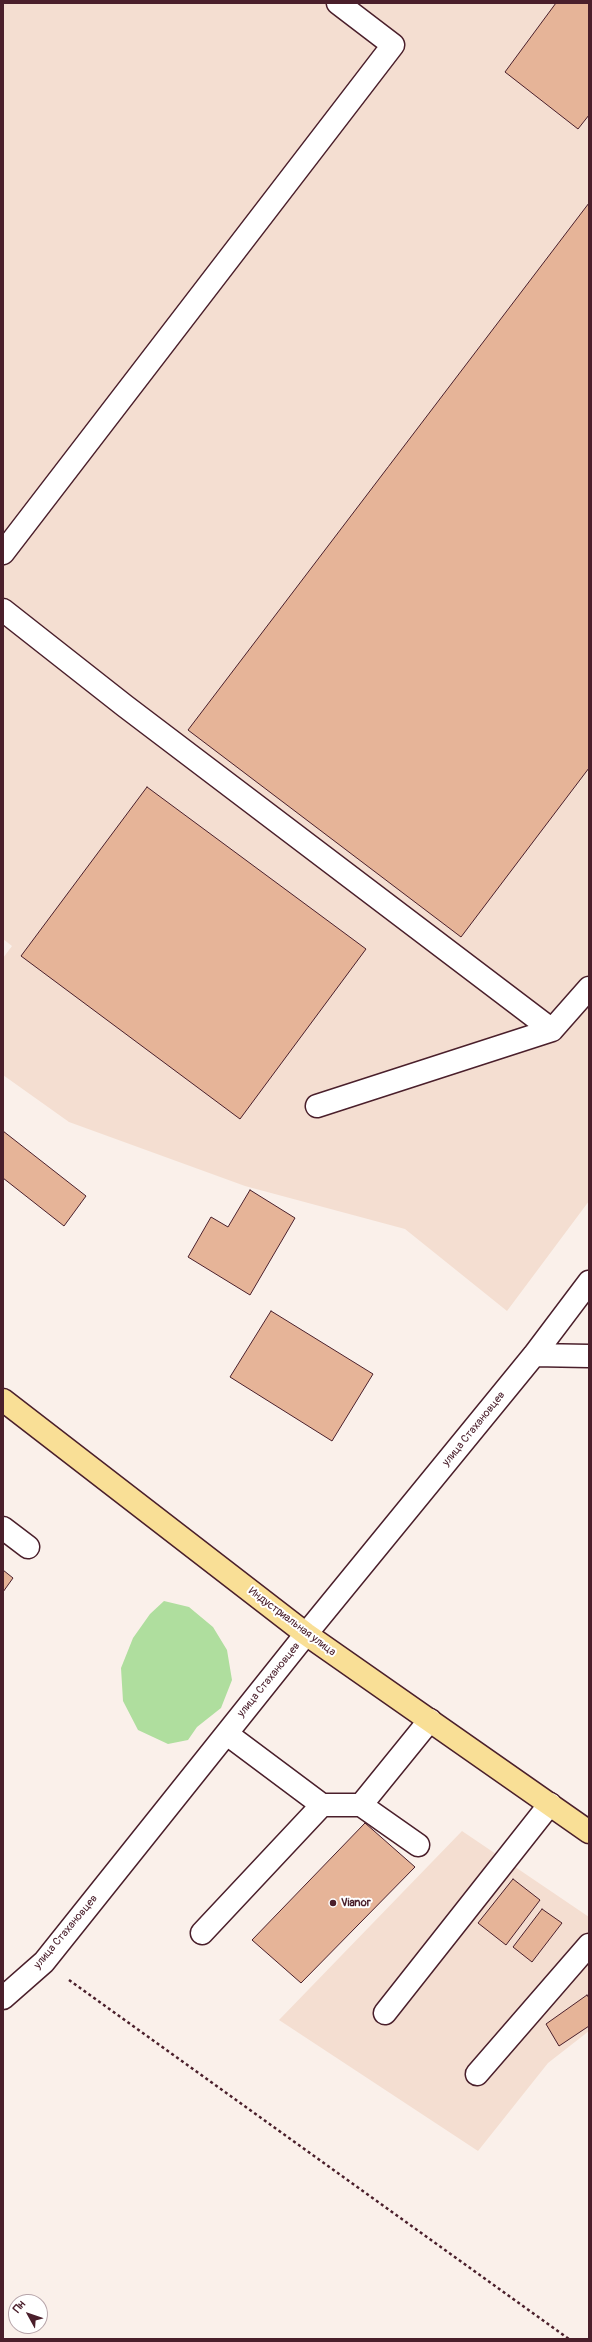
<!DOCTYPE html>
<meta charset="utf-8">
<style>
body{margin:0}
#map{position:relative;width:592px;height:2342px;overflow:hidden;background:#faf0ea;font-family:Pangolin,sans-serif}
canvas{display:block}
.frame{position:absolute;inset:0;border:4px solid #4a1f2b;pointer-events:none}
.north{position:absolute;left:8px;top:2294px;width:40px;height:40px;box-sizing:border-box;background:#fff;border:1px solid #b7a5aa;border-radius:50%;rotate:310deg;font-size:11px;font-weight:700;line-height:16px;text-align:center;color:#4a1f2b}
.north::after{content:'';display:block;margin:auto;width:14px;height:18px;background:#4a1f2b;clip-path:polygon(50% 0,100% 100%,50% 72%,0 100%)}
</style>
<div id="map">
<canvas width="592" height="2342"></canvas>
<div class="frame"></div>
<div class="north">Пн</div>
</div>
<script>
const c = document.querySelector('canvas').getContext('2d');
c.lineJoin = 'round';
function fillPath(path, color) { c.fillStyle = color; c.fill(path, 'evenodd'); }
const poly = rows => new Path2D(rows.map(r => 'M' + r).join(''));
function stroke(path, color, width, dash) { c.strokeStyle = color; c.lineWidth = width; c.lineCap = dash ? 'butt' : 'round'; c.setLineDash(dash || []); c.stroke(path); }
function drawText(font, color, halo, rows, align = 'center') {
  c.font = font + ' Pangolin,sans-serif'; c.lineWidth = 4; c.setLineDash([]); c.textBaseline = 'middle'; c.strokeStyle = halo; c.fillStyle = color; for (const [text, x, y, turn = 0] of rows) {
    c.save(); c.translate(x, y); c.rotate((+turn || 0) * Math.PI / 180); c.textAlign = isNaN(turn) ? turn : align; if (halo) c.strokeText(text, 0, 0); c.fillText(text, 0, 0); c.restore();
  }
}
fillPath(poly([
 [3,3,589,3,589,1201,507,1311,405,1229,245,1186,69,1122,3,1075,3,958,12,946,3,939],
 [462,1831,589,1917,589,2031,548,2063,478,2151,279,2020]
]), '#f4ded1');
fillPath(poly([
 [164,1601,189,1607,213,1627,227,1650,232,1680,221,1708,197,1727,188,1740,168,1744,138,1730,123,1701,121,1668,133,1638,150,1614]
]), '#afde9e');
const building = poly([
 [556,3,589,3,589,115,578,129,505,72,556,3],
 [589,203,589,768,461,937,188,730,589,203],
 [147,787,366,949,240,1119,21,956,147,787],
 [3,1131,86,1196,64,1226,3,1178,3,1131],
 [250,1190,295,1218,250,1295,188,1257,211,1217,228,1227,250,1190],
 [271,1311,373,1374,332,1441,230,1377,271,1311],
 [3,1570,13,1578,3,1592,3,1570],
 [365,1823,415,1867,301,1983,252,1940,365,1823],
 [513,1879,540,1900,506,1945,478,1923,513,1879],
 [542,1909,562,1923,532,1962,513,1947,542,1909],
 [587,1995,589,1998,589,2026,559,2046,546,2024,587,1995]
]);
fillPath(building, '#e6b498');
stroke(building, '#4a1f2b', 1);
const minor = poly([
 [3,553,393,45,338,3],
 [3,610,125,706,552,1030],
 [317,1106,552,1030,589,988],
 [534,1355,589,1356],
 [3,1528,28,1547],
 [227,1734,322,1805,361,1805,430,1720],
 [361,1805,418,1845],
 [202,1933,322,1805],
 [3,1998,44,1962,306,1634,534,1355,589,1282],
 [385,2013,550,1804],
 [477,2074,589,1945]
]);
const major = poly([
 [3,1400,306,1634,589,1832]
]);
stroke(minor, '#4a1f2b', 25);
stroke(major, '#4a1f2b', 25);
stroke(poly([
 [69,1980,569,2339]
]), '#4a1f2b', 2.5, [3, 3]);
stroke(minor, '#fff', 22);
stroke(major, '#f9df96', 22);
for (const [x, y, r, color] of [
 [333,1903,4,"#4a1f2b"]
]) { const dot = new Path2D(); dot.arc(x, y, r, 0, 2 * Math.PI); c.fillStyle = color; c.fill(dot); stroke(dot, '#fff', 1.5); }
drawText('11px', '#4a1f2b', '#fff', [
 ["улица Стахановцев",474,1429,-51],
 ["Индустриальная улица",292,1622,37],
 ["улица Стахановцев",269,1680,-51],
 ["улица Стахановцев",66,1932,-50]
]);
drawText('bold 11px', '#4a1f2b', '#fff', [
 ["Vianor",341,1903]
], 'left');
</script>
